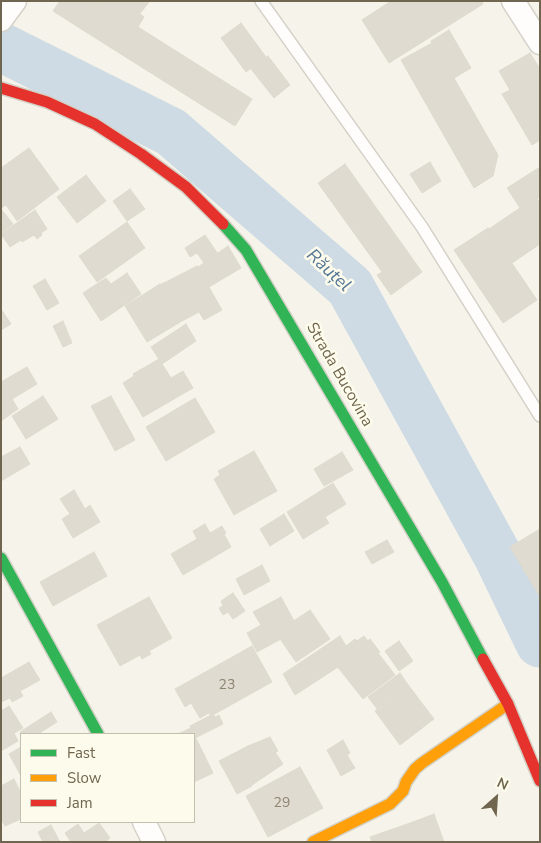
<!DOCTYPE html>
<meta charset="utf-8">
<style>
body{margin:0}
#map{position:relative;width:541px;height:843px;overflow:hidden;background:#f6f4ea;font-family:"Nunito Sans",sans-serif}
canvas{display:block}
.frame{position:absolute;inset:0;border:2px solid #70654e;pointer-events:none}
.legend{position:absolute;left:20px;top:733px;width:175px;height:90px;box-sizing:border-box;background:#fdfcec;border:1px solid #c5c0ad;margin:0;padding:6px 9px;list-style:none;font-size:15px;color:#70654e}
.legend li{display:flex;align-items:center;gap:10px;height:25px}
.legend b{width:25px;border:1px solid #c5c0ad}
.north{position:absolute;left:471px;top:773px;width:50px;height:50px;-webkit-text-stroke:4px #fdfcec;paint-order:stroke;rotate:26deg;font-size:14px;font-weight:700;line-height:20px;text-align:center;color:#70654e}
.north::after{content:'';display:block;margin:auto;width:18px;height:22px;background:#70654e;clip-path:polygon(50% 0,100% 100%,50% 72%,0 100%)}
</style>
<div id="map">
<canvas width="541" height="843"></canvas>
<div class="frame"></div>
<ul class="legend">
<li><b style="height:6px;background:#30b455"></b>Fast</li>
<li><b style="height:6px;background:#ff9f0a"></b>Slow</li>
<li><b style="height:6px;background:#e5322d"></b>Jam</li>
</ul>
<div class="north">N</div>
</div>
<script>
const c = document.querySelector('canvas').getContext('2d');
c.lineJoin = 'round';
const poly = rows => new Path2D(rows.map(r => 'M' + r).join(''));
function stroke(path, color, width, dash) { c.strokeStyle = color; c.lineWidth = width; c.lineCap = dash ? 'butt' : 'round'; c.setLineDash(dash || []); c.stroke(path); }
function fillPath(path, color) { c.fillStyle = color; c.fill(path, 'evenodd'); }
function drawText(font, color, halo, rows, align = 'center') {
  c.font = font + ' "Nunito Sans",sans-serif'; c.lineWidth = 5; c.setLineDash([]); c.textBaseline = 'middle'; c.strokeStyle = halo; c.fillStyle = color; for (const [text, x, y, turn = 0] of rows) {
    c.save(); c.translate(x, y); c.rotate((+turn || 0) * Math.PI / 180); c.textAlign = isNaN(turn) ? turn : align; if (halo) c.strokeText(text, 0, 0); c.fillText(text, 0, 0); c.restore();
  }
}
stroke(poly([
 [1,47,171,132,350,287,499,558,540,643]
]), '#cedbe4', 49);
const building = poly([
 [60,1,97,1,97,2,78,27,53,11,60,1],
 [97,1,150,1,129,27,97,1],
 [391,1,482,1,483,4,389,63,362,20,391,1],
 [97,2,129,27,140,14,144,17,138,27,252,99,235,126,78,27,97,2],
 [241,23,266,57,246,72,221,38,241,23],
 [449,30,471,68,454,78,498,155,493,176,474,188,401,60,432,43,431,41,449,30],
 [530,53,540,69,540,140,532,145,502,94,510,90,499,71,530,53],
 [268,56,290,85,274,98,251,69,268,56],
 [29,148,59,189,17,221,6,205,1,208,1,168,29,148],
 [430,162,441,181,422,193,410,174,430,162],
 [345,164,422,272,391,295,377,275,382,272,318,183,345,164],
 [540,167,540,197,536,199,536,197,520,208,507,188,540,167],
 [86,175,106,201,77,223,57,197,86,175],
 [130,189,145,209,127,221,113,201,130,189],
 [536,197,540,204,540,244,512,263,489,229,536,197],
 [1,209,13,224,1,233,1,209],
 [35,210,47,229,41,233,42,235,37,239,34,235,22,242,21,240,10,247,1,234,35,210],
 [127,222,145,248,97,282,79,256,127,222],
 [488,228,537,300,503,323,454,250,488,228],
 [205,235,218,254,204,263,197,253,190,257,185,248,205,235],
 [228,246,241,268,209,287,198,267,228,246],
 [197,266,222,310,204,320,199,312,182,321,160,285,197,266],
 [127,273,141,294,101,321,83,293,106,278,111,284,127,273],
 [45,279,59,303,47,310,33,286,45,279],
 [160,284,182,321,147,342,125,306,160,284],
 [1,309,11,324,1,330,1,309],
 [63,321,72,343,63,347,53,326,63,321],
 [186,324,196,341,162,364,151,347,186,324],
 [159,359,171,378,183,371,193,388,143,417,123,383,134,376,133,374,159,359],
 [27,367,37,384,12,399,18,409,1,421,1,382,27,367],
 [43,396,58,419,26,439,12,416,43,396],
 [111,396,135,440,115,451,91,406,111,396],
 [195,398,215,432,166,461,146,427,195,398],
 [20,447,30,464,1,481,1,457,20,447],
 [254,451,277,491,241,511,218,471,254,451],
 [342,452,353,470,324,486,314,469,342,452],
 [220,475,241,511,234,515,214,479,220,475],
 [333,483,346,504,325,517,329,523,303,539,287,512,333,483],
 [74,490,85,509,90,505,100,522,73,538,62,519,70,514,60,499,74,490],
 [284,514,294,531,270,546,260,529,284,514],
 [205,524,210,533,222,526,226,533,224,534,231,547,183,575,171,554,197,539,193,531,205,524],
 [540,529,540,597,510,547,540,529],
 [387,540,394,552,372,564,365,552,387,540],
 [94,552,107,576,53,606,40,582,94,552],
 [262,565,270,581,244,595,236,579,262,565],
 [233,593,245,611,233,619,228,612,223,615,219,608,223,606,221,601,233,593],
 [149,597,172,638,149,651,151,654,142,659,140,655,120,666,97,625,149,597],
 [281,597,294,621,276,633,281,639,257,652,247,633,261,625,253,612,281,597],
 [310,610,330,639,296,662,276,633,310,610],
 [340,636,346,646,355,639,357,641,364,636,368,641,336,665,338,667,295,695,283,674,340,636],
 [370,639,380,652,378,653,395,675,363,699,336,665,370,639],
 [399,641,413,661,399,671,385,651,399,641],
 [252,646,272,682,211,716,209,713,200,718,191,703,185,707,175,689,252,646],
 [29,662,40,680,20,691,23,696,12,702,10,698,1,702,1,678,29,662],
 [400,673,409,686,378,710,368,697,400,673],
 [409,686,434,719,400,745,375,711,409,686],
 [9,706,23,728,14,733,18,741,1,751,1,711,9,706],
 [51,712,57,722,38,734,21,735,20,732,51,712],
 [213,714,215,717,219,715,223,724,195,738,190,726,213,714],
 [191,728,213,773,194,782,194,734,178,734,191,728],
 [270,737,278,751,256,763,248,746,270,737],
 [343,740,350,753,347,755,355,768,341,776,327,750,343,740],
 [248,746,257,764,229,779,219,761,248,746],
 [21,747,21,776,9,754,21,747],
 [275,752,283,764,252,785,244,771,275,752],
 [300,767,323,808,268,837,246,796,300,767],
 [244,771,252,786,237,794,229,779,244,771],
 [14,779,21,793,21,819,5,826,1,819,1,786,14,779],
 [434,814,444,842,420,842,413,822,434,814],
 [413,822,420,842,372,842,370,837,413,822],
 [99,823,110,838,105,842,71,842,65,833,78,824,84,833,99,823],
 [51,825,60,842,43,842,38,832,51,825]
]);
fillPath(building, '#dfdbd0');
stroke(building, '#dedacd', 1);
const lane = poly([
 [261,1,422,227,540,416]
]);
const street = poly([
 [513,1,540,43],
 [1,20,15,1],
 [144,822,154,842]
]);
const fast = poly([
 [223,224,246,250,442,582,483,659],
 [1,558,98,734]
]);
const slow = poly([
 [313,842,390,804,403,791,406,782,415,769,422,763,508,704]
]);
const jam = poly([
 [1,88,47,102,95,124,141,154,186,187,223,224],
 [483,659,508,704,540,781]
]);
stroke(lane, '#d3d1c8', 14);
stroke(street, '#d3d1c8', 25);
stroke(fast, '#d3d0c6', 14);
stroke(slow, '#d3d0c6', 14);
stroke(jam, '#d3d0c6', 14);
stroke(lane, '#fefdfc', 11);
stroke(street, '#fefdfc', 22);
stroke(fast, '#30b455', 11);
stroke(slow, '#ff9f0a', 11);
stroke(jam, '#e5322d', 11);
drawText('14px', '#8e8470', null, [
 ["23",227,686],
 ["29",282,804]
]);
drawText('16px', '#70654e', '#fdfcec', [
 ["Strada Bucovina",339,375,60]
]);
drawText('italic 18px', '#547695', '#fdfcec', [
 ["Răuțel",328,271,43]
]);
</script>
